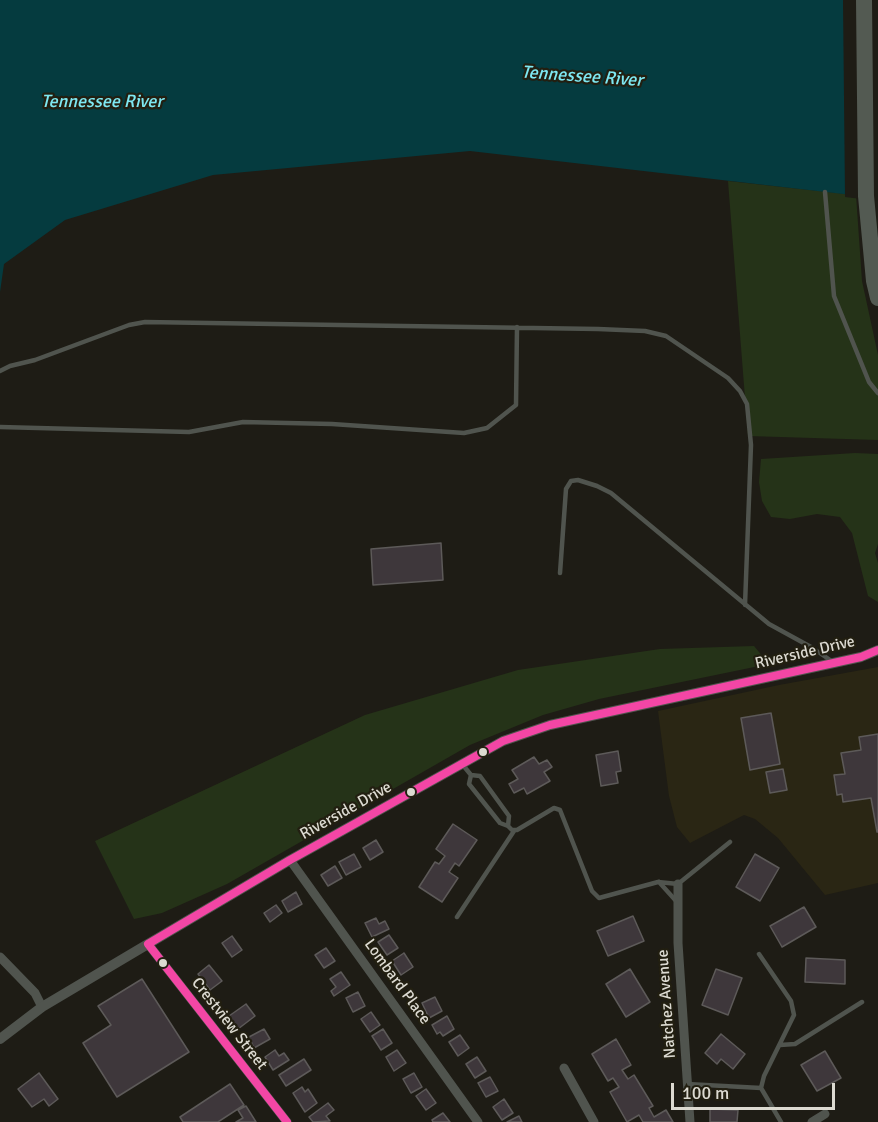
<!DOCTYPE html>
<style>
body{margin:0}
#map{position:relative;width:878px;height:1122px;overflow:hidden;background:#1e1c15;font-family:Signika,sans-serif}
canvas{display:block}
.scale{position:absolute;left:671px;top:1083px;width:164px;height:27px;box-sizing:border-box;border:3px solid #dcdad1;border-top:0;padding-left:8px;font-size:18px;line-height:21px;white-space:nowrap;color:#dcdad1;-webkit-text-stroke:4px #221f11;paint-order:stroke}
</style>
<div id="map">
<canvas width="878" height="1122"></canvas>
<div class="scale">100 m</div>
</div>
<script>
const c = document.querySelector('canvas').getContext('2d');
c.lineJoin = 'round';
function fillPath(path, color) { c.fillStyle = color; c.fill(path, 'evenodd'); }
const poly = rows => new Path2D(rows.map(r => 'M' + r).join(''));
function stroke(path, color, width, dash) { c.strokeStyle = color; c.lineWidth = width; c.lineCap = dash ? 'butt' : 'round'; c.setLineDash(dash || []); c.stroke(path); }
function drawText(font, color, halo, rows, align = 'center') {
  c.font = font + ' Signika,sans-serif'; c.lineWidth = 4.5; c.setLineDash([]); c.textBaseline = 'middle'; c.strokeStyle = halo; c.fillStyle = color; for (const [text, x, y, turn = 0] of rows) {
    c.save(); c.translate(x, y); c.rotate((+turn || 0) * Math.PI / 180); c.textAlign = isNaN(turn) ? turn : align; if (halo) c.strokeText(text, 0, 0); c.fillText(text, 0, 0); c.restore();
  }
}
fillPath(poly([
 [878,667,878,883,825,895,778,838,755,819,744,815,690,843,677,827,669,796,658,711,779,685]
]), '#2a2614');
fillPath(poly([
 [728,181,856,195,862,281,878,355,878,440,748,436],
 [855,453,878,454,878,544,875,553,878,563,878,602,868,596,852,533,840,517,817,514,790,519,771,517,762,501,759,482,761,459],
 [754,646,769,664,599,699,543,715,470,745,227,884,162,913,134,919,95,841,365,715,518,670,660,649]
]), '#253318');
fillPath(poly([
 [0,0,878,0,878,198,470,151,213,175,65,220,4,264,0,292]
]), '#053b3f');
fillPath(poly([
 [843,0,878,0,878,201,845,197]
]), '#1e1c15');
const building = poly([
 [441,543,443,580,373,585,371,549,441,543],
 [771,713,780,764,750,770,741,718,771,713],
 [878,734,878,832,877,832,871,798,843,802,842,794,837,795,834,775,845,774,841,753,861,750,859,737,878,734],
 [618,751,621,771,616,772,618,783,601,786,596,755,618,751],
 [534,757,539,764,547,760,552,767,544,772,550,781,527,794,524,788,514,793,509,784,518,779,512,770,534,757],
 [783,769,787,790,770,793,766,772,783,769],
 [453,824,477,840,459,866,455,863,449,872,458,878,442,902,419,887,435,862,439,864,445,856,436,849,453,824],
 [376,840,383,852,370,860,363,848,376,840],
 [354,854,361,867,346,875,339,862,354,854],
 [755,854,779,868,760,901,736,887,755,854],
 [335,866,342,878,328,886,321,875,335,866],
 [296,892,302,904,288,912,282,901,296,892],
 [276,905,282,913,270,922,264,913,276,905],
 [804,907,816,927,782,947,770,926,804,907],
 [633,916,644,941,608,956,597,931,633,916],
 [376,918,379,924,385,921,389,929,372,937,365,923,376,918],
 [389,935,398,948,387,955,378,942,389,935],
 [232,936,242,950,232,957,222,943,232,936],
 [326,948,335,961,324,968,315,955,326,948],
 [404,953,413,967,401,975,392,961,404,953],
 [806,958,845,960,845,984,805,982,806,958],
 [209,965,222,981,210,990,198,974,209,965],
 [630,969,650,1002,626,1017,606,984,630,969],
 [716,969,742,978,728,1015,702,1005,716,969],
 [341,972,350,985,334,996,331,991,336,987,330,979,341,972],
 [142,979,189,1052,117,1097,83,1043,111,1025,98,1006,142,979],
 [358,992,365,1006,353,1012,346,998,358,992],
 [435,997,442,1011,429,1018,422,1003,435,997],
 [246,1004,255,1016,238,1029,229,1016,246,1004],
 [371,1012,380,1025,370,1032,361,1019,371,1012],
 [447,1016,454,1029,443,1036,440,1032,437,1034,432,1025,447,1016],
 [264,1029,270,1039,254,1048,249,1037,264,1029],
 [383,1029,392,1043,381,1050,372,1036,383,1029],
 [721,1034,745,1054,733,1069,721,1059,717,1064,705,1053,721,1034],
 [460,1035,469,1048,458,1056,449,1042,460,1035],
 [616,1039,631,1065,622,1070,628,1079,634,1075,653,1106,649,1108,654,1117,666,1110,673,1122,643,1122,639,1115,627,1122,610,1092,619,1087,613,1078,608,1081,592,1054,616,1039],
 [275,1050,279,1056,284,1053,289,1060,273,1070,265,1057,275,1050],
 [397,1050,406,1063,394,1071,386,1057,397,1050],
 [825,1051,841,1078,817,1091,801,1065,825,1051],
 [477,1057,486,1071,475,1078,466,1064,477,1057],
 [304,1059,311,1070,286,1086,279,1075,304,1059],
 [39,1073,58,1099,49,1106,44,1099,32,1107,18,1089,39,1073],
 [414,1073,422,1087,411,1093,403,1079,414,1073],
 [490,1077,498,1091,486,1097,478,1083,490,1077],
 [230,1084,244,1105,218,1122,183,1122,180,1117,230,1084],
 [302,1087,305,1092,308,1089,317,1103,305,1112,293,1093,302,1087],
 [426,1089,436,1103,426,1110,416,1096,426,1089],
 [504,1099,513,1113,502,1120,493,1107,504,1099],
 [328,1103,334,1110,326,1116,330,1121,313,1122,309,1117,328,1103],
 [246,1106,256,1122,236,1122,243,1118,238,1110,246,1106],
 [710,1109,738,1110,737,1122,710,1122,710,1109],
 [443,1113,450,1122,433,1122,432,1120,443,1113],
 [519,1116,522,1122,507,1122,519,1116]
]);
fillPath(building, '#3e373b');
stroke(building, '#5d5a59', 1.5);
stroke(poly([
 [825,192,834,296,869,382,878,393],
 [0,371,10,366,35,360,129,325,145,322,598,329,645,331,666,336,728,378,740,391,747,404,751,445,745,605],
 [0,427,189,432,243,422,332,424,464,433,487,428,516,405,517,327],
 [560,573,566,489,571,481,578,480,597,486,611,493,769,624,811,647,833,662],
 [462,764,471,775,469,784,500,823,508,826,512,830,517,830,554,808,560,810,592,891,599,898,658,882,678,884,730,842],
 [471,775,480,776,509,816,508,826],
 [659,882,677,902],
 [457,917,514,831],
 [759,954,791,1001,794,1015,764,1076,761,1088,781,1122],
 [780,1045,795,1044,862,1002],
 [687,1084,761,1088]
]), '#50544e', 4.5);
stroke(poly([
 [290,860,478,1122],
 [678,884,678,943,690,1122],
 [148,944,287,1122],
 [0,957,35,993,42,1007],
 [564,1068,594,1122],
 [812,1122,825,1114]
]), '#50544e', 9);
stroke(poly([
 [0,1039,42,1007,148,944,290,860,503,741,550,725,861,657,878,650]
]), '#50544e', 10);
stroke(poly([
 [864,0,866,196,874,281,878,298]
]), '#535a52', 16);
stroke(poly([
 [287,1122,148,944,290,860,503,741,550,725,861,657,878,650]
]), '#f346a5', 8);
for (const [x, y, r, color] of [
 [483,752,5,"#dcdad1"],
 [411,792,5,"#dcdad1"],
 [163,963,5,"#dcdad1"]
]) { const dot = new Path2D(); dot.arc(x, y, r, 0, 2 * Math.PI); c.fillStyle = color; c.fill(dot); stroke(dot, '#221f11', 2); }
drawText('16px', '#dcdad1', '#221f11', [
 ["Riverside Drive",805,653,-13],
 ["Riverside Drive",346,811,-29],
 ["Lombard Place",397,982,54],
 ["Natchez Avenue",667,1004,-94],
 ["Crestview Street",229,1024,52]
]);
drawText('italic 18px', '#7ee8f2', '#221f11', [
 ["Tennessee River",582,77,4],
 ["Tennessee River",102,102]
]);
</script>
